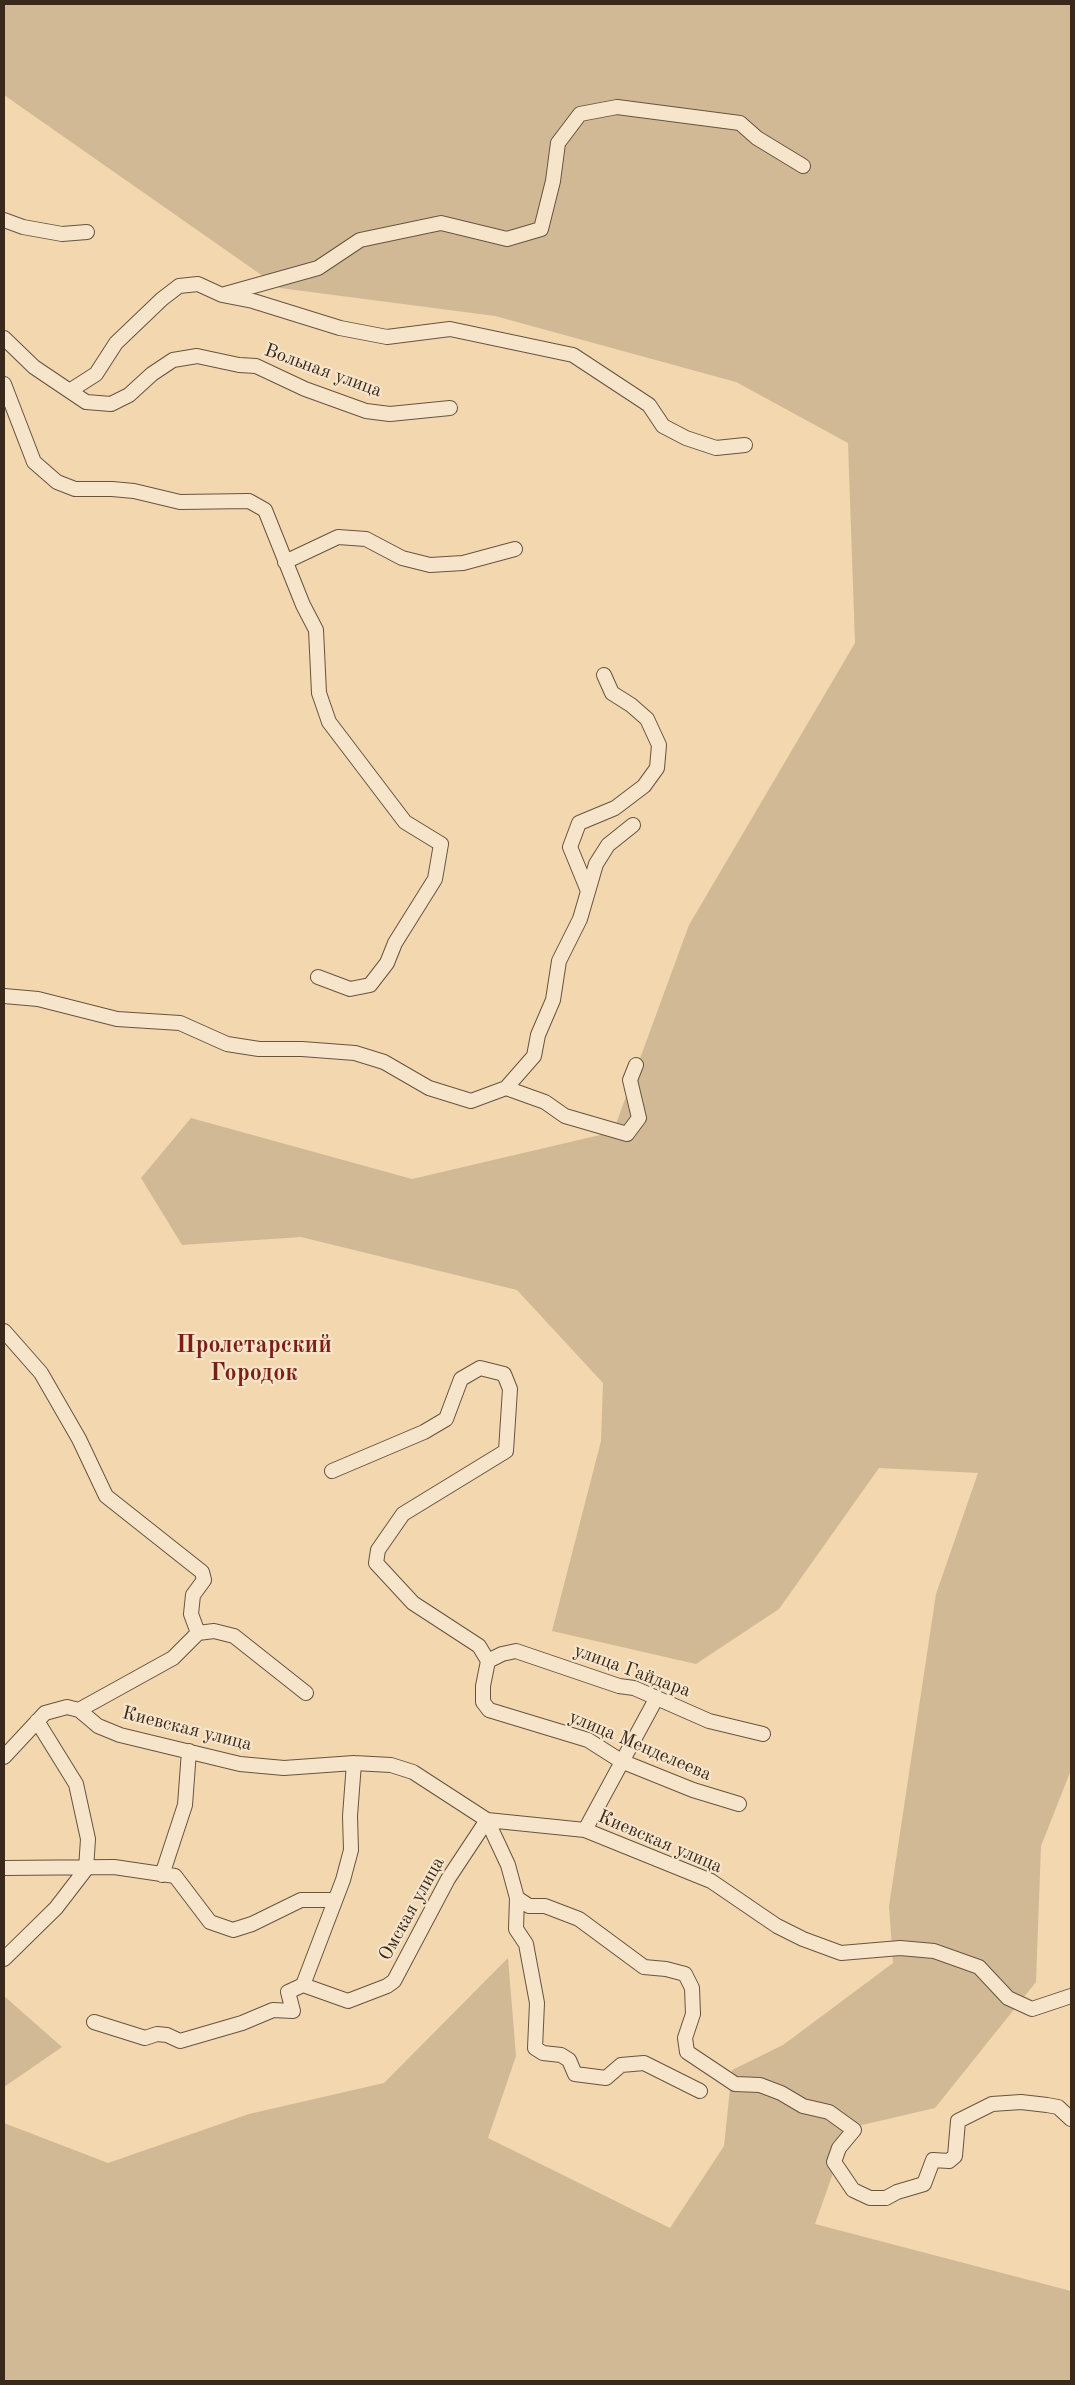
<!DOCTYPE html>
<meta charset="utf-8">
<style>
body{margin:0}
#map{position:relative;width:1075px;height:2385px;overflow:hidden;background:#f2d7af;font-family:"Old Standard TT",serif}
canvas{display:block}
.frame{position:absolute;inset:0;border:5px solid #38291c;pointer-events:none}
</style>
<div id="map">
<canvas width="1075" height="2385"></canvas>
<div class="frame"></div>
</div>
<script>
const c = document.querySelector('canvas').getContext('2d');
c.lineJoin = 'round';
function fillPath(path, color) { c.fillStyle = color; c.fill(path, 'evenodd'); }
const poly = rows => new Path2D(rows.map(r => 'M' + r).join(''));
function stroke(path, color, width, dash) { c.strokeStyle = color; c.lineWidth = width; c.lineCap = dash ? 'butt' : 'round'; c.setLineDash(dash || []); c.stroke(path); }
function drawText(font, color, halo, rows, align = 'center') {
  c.font = font + ' "Old Standard TT",serif'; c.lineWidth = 4.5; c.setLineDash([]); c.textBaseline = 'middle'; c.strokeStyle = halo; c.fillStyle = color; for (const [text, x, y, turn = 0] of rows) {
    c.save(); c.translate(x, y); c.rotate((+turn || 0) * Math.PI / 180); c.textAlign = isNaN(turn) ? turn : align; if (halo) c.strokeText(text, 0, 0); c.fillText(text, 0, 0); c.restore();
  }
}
fillPath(poly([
 [4,4,1071,4,1071,1770,1041,1846,1036,1982,935,2108,849,2128,815,2224,1071,2291,1071,2381,4,2381,4,2123,108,2163,249,2114,384,2083,508,1958,516,2056,488,2138,670,2228,724,2146,732,2070,783,2045,893,1963,889,1906,936,1594,978,1473,879,1468,779,1609,696,1664,552,1631,601,1441,603,1383,517,1290,301,1237,182,1245,141,1178,191,1118,412,1179,613,1132,689,925,855,643,848,443,736,382,495,316,280,288,4,95],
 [4,1996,62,2047,4,2087]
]), '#d2b996');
const minor = poly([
 [4,220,23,227,62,234,87,232],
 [225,294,318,268,360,240,441,223,507,239,541,229,553,181,558,143,580,114,617,107,740,123,757,138,803,166],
 [4,338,34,367,86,402,111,404,129,395,152,374,173,360,197,356,239,365,256,366,305,389,366,411,390,414,450,408],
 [4,384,34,462,57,482,75,489,112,489,134,491,180,502,249,501,265,510,303,605,316,630,319,693,329,722,405,822,441,844,435,879,395,943,387,963,370,985,350,989,318,977],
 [71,390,96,374,116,343,162,299,179,286,198,284,222,295,253,301,340,328,387,337,450,329,573,355,649,405,663,426,686,438,716,448,745,445],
 [285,562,338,537,366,539,402,558,430,565,463,563,515,549],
 [588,891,570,847,579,823,615,808,644,786,657,768,659,745,647,719,631,705,612,693,604,675],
 [4,996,38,999,117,1019,180,1023,227,1044,259,1049,302,1049,355,1053,384,1062,429,1088,471,1101,506,1088,534,1056,538,1035,553,1000,559,961,580,919,596,864,608,845,633,825],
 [506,1088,545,1102,565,1116,627,1134,639,1118,630,1080,636,1065],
 [4,1331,41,1373,79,1439,106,1496,202,1572,204,1580,193,1595,191,1614,198,1633],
 [332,1471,424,1432,446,1419,461,1379,480,1368,504,1374,510,1389,506,1451,403,1514,378,1550,376,1563,413,1603,479,1646,488,1661],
 [488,1661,483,1686,483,1702,489,1710,588,1740,621,1761,693,1790,739,1804],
 [488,1661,502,1654,516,1651,619,1686,634,1688,709,1721,763,1734],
 [79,1710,173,1658,198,1633,214,1631,234,1636,306,1693],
 [4,1757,45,1713,67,1707,79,1710,98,1726,120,1735,240,1764,284,1768,354,1763,391,1765,413,1772,487,1820,585,1830,711,1881,777,1926,803,1939,841,1953,900,1948,934,1951,979,1967,1008,1998,1032,2009,1071,1996],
 [487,1820,508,1865,517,1898,529,1906,545,1906,579,1919,644,1967,666,1969,685,1974,692,1988,693,2014,685,2038,687,2052,735,2084,760,2085,781,2093,803,2106,829,2112,854,2130,839,2148,834,2162,853,2190,870,2198,886,2198,897,2192,924,2184,933,2160,949,2161,955,2156,958,2121,992,2104,1021,2102,1047,2105,1058,2107,1071,2119],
 [585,1830,656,1699],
 [4,1868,114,1867,175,1876,210,1922,233,1930,252,1924,301,1900,334,1900],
 [162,1875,185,1805,189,1751],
 [517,1898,516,1929,526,1944,537,2003,535,2048,543,2053,561,2055,569,2060,575,2074,606,2078,621,2065,644,2063,700,2091],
 [4,1959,56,1908,86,1869,88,1839,76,1784,37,1721],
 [303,1985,343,1880,351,1850,350,1816,354,1763],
 [94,2022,145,2038,157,2034,167,2035,180,2041,242,2023,273,2010,293,2011,288,1992,303,1985,348,2001,387,1986,394,1981,448,1879,487,1820]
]);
stroke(minor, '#665441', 16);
stroke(minor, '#f7e5cb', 14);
drawText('19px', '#38291c', '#f7e5cb', [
 ["Вольная улица",323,371,20],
 ["улица Гайдара",632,1671,20],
 ["Киевская улица",187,1729,14],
 ["улица Менделеева",640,1746,23],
 ["Киевская улица",660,1842,23],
 ["Омская улица",412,1909,-61]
]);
drawText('bold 24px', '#7a1f14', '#f7e5cb', [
 ["Пролетарский",254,1346],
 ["Городок",254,1374]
]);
</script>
